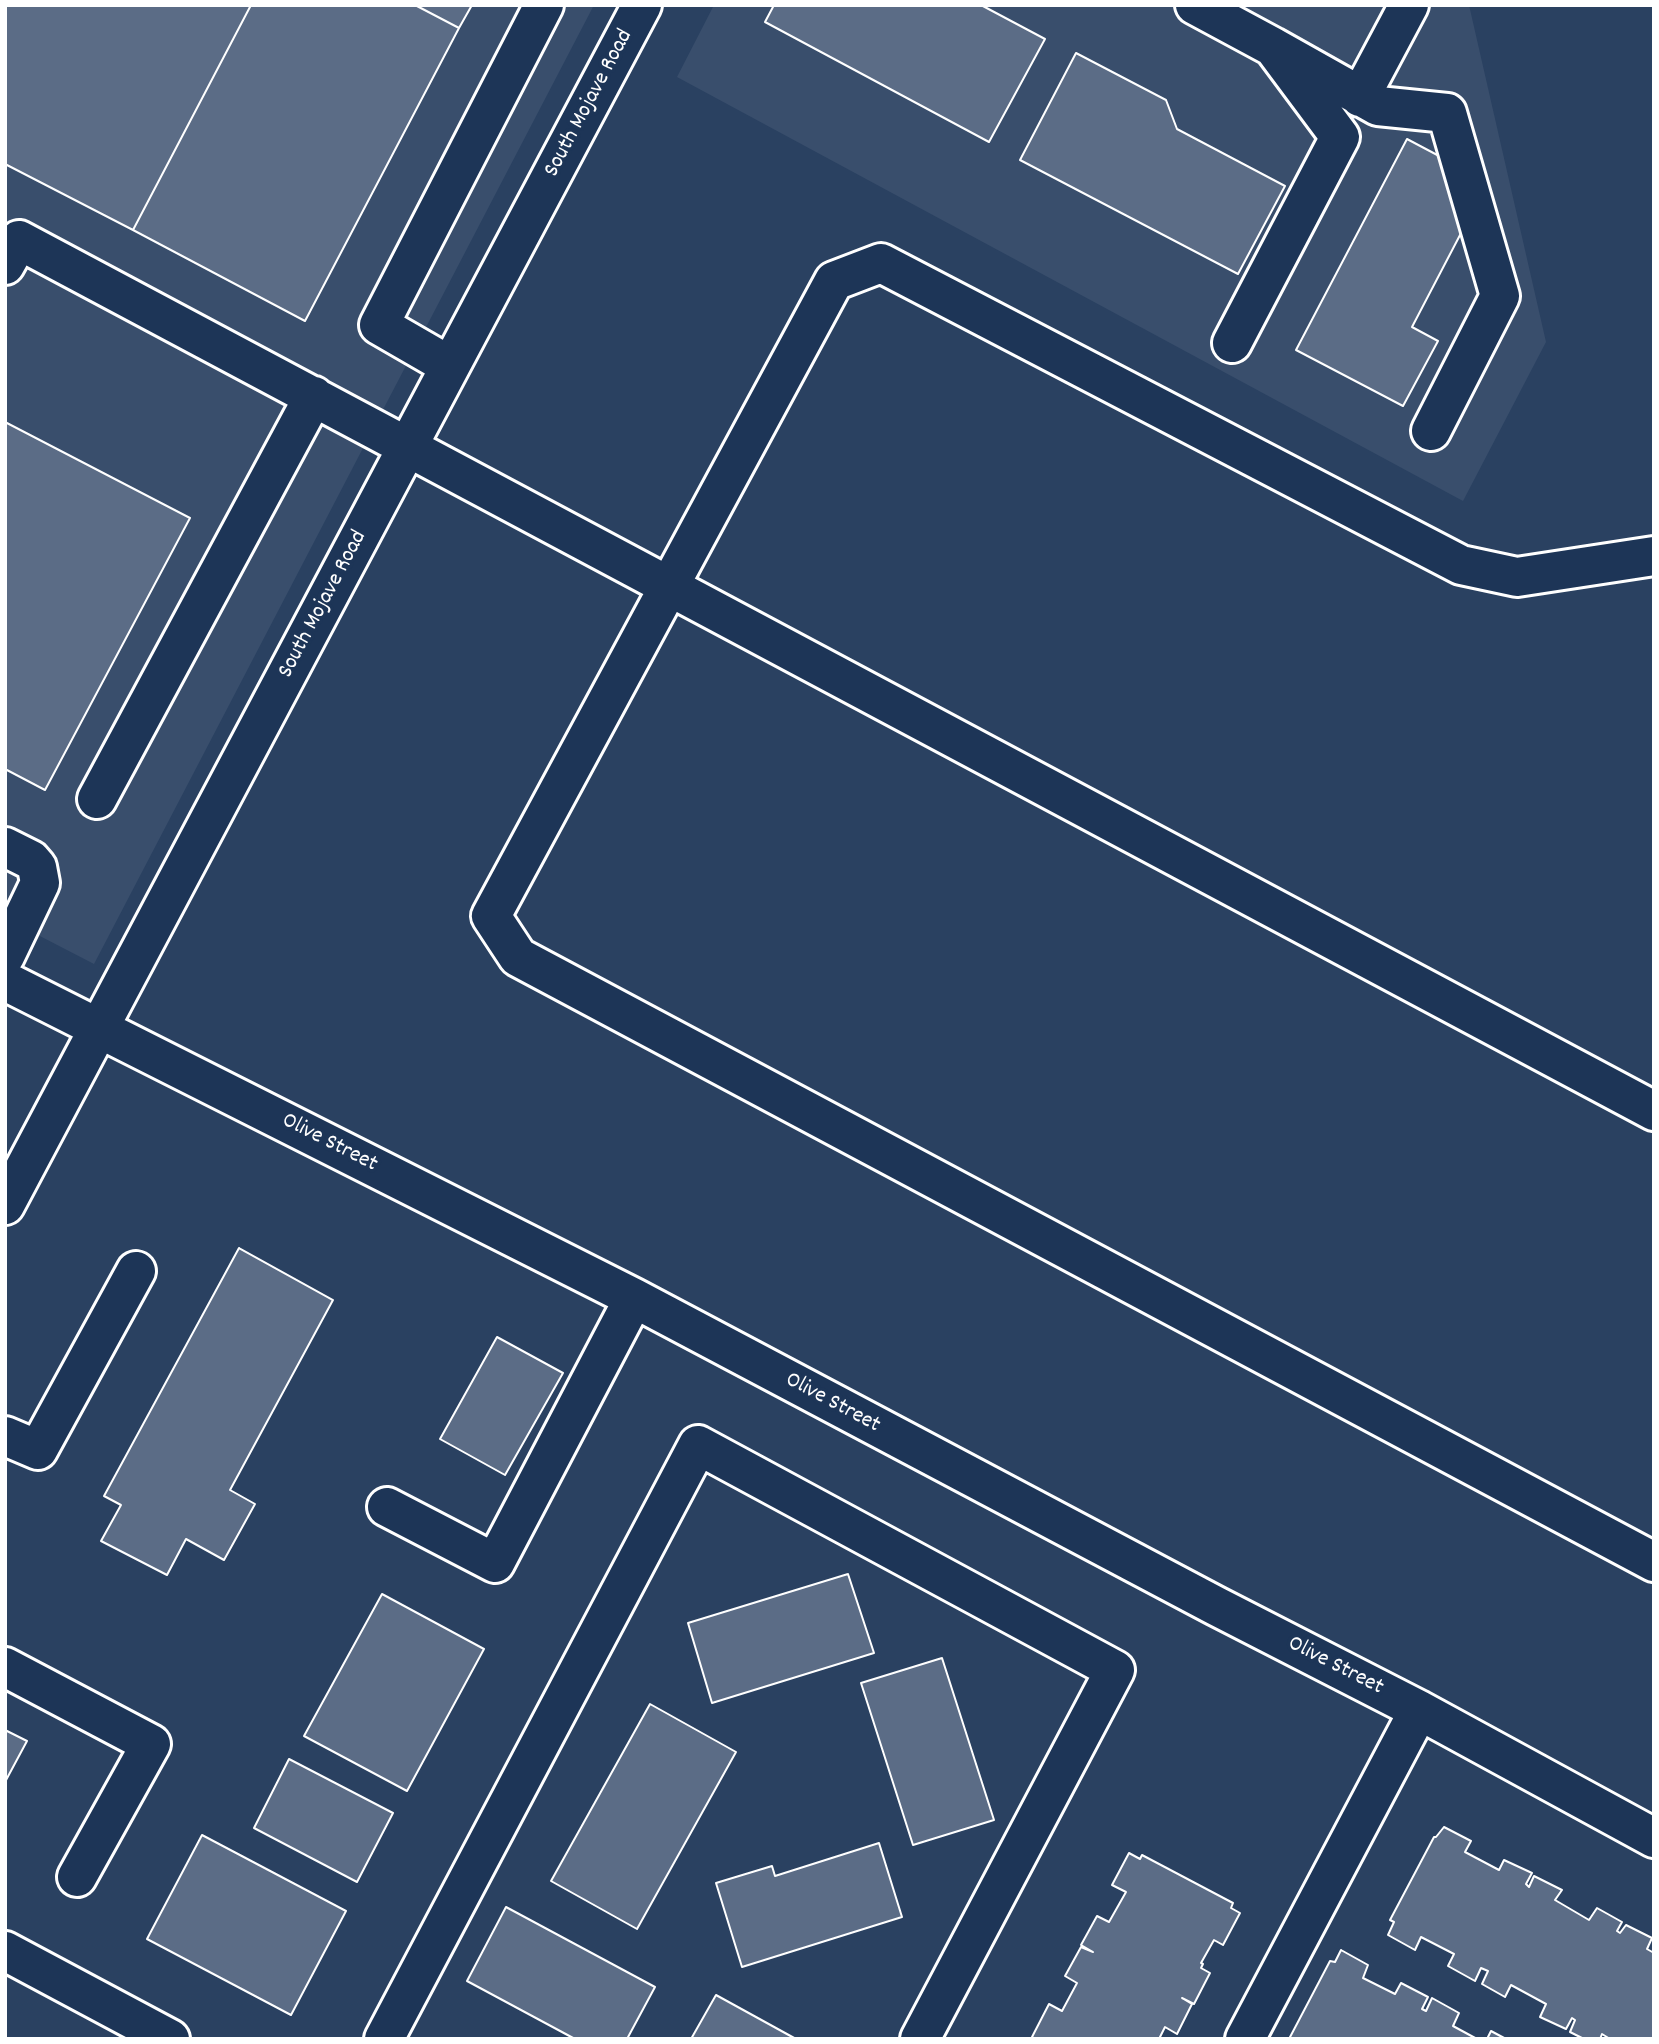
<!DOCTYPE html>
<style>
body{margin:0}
#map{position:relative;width:1659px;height:2044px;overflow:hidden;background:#2a4161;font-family:Dekko,sans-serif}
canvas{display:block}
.frame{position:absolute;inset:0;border:7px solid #fff;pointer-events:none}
</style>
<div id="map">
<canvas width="1659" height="2044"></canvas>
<div class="frame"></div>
</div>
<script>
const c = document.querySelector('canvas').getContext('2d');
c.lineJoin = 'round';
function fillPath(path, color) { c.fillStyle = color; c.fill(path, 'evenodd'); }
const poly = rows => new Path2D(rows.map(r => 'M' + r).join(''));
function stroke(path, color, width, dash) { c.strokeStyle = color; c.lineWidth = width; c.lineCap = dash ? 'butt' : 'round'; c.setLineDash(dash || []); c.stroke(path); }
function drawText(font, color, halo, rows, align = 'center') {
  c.font = font + ' Dekko,sans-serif'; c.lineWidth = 7; c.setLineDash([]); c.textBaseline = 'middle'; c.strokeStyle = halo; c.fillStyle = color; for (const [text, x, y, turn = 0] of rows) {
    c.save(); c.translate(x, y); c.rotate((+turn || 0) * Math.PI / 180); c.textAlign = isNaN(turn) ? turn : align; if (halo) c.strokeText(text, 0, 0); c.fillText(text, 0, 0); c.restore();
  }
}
fillPath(poly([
 [5,5,594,5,94,964,5,918],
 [714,5,1469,5,1546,342,1463,501,677,77]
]), '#394e6c');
const building = poly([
 [5,5,251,5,133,230,5,164,5,5],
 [251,5,415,5,459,28,305,321,133,230,251,5],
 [415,5,472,5,459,28,415,5],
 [774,5,981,5,1045,39,989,142,765,22,774,5],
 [1076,53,1166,100,1177,129,1285,186,1238,274,1020,160,1076,53],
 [1407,139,1458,166,1471,214,1412,327,1438,341,1403,406,1296,350,1407,139],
 [5,422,190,518,45,790,5,769,5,422],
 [239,1248,333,1300,230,1490,255,1504,224,1560,186,1539,167,1575,101,1541,121,1505,104,1496,239,1248],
 [497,1337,563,1373,505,1475,440,1439,497,1337],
 [848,1574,874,1653,712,1703,688,1623,848,1574],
 [382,1594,484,1649,407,1791,304,1736,382,1594],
 [942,1658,994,1820,913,1845,861,1683,942,1658],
 [650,1704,736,1752,637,1929,551,1881,650,1704],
 [5,1730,27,1741,5,1782,5,1730],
 [289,1759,393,1813,357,1882,254,1828,289,1759],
 [1444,1827,1471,1841,1465,1852,1499,1870,1504,1860,1532,1873,1526,1884,1529,1887,1534,1876,1562,1890,1555,1900,1589,1920,1597,1908,1622,1922,1617,1931,1620,1933,1626,1925,1652,1938,1647,1949,1654,1953,1654,2039,1610,2039,1602,2034,1600,2039,1584,2039,1570,2032,1575,2020,1572,2018,1566,2029,1540,2017,1546,2004,1511,1985,1505,1997,1482,1984,1488,1971,1481,1968,1475,1981,1448,1966,1454,1954,1421,1937,1415,1950,1388,1935,1394,1922,1390,1920,1434,1837,1436,1837,1444,1827],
 [202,1835,346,1911,291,2015,147,1939,202,1835],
 [879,1843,902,1917,742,1967,716,1883,772,1866,775,1876,879,1843],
 [1129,1853,1140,1859,1142,1855,1233,1903,1231,1908,1240,1913,1223,1945,1214,1940,1201,1963,1203,1964,1201,1968,1210,1973,1194,2004,1182,1998,1192,2004,1177,2034,1165,2027,1159,2039,1035,2039,1032,2037,1049,2004,1062,2011,1077,1983,1065,1976,1081,1947,1093,1952,1081,1945,1097,1916,1109,1922,1126,1892,1112,1885,1129,1853],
 [506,1907,655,1987,627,2039,575,2039,467,1981,506,1907],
 [1341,1950,1368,1965,1363,1978,1395,1994,1401,1983,1428,1997,1422,2009,1426,2011,1432,1998,1459,2013,1453,2026,1477,2039,1289,2039,1330,1961,1335,1962,1341,1950],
 [716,1995,796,2039,691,2039,716,1995],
 [1491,2031,1506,2039,1487,2039,1491,2031]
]);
fillPath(building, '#5b6c86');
stroke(building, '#fff', 2);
const minor = poly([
 [1195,5,1273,47,1340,137,1232,343],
 [1273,47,1378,106,1447,113,1500,296,1431,431],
 [1360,97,1409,5],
 [5,265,19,240,1654,1111],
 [450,366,379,325,544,5],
 [1654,556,1517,577,1461,565,881,263,834,281,491,916,518,957,1654,1562],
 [97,799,314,396],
 [5,847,31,860,37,867,40,883,5,956],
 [5,981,634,1298,1216,1606,1419,1710,1654,1838],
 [5,1205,642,5],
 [5,1436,38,1450,136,1271],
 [387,1507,495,1563,634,1298],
 [5,1667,151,1744,77,1877],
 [5,1951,170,2039],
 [384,2039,698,1445,1115,1670,920,2039],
 [1245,2039,1419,1710]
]);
stroke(minor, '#fff', 44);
stroke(minor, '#1d3557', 38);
drawText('23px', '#fff', '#1d3557', [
 ["South Mojave Road",590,104,-62],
 ["South Mojave Road",324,605,-62],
 ["Olive Street",329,1144,27],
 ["Olive Street",832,1404,28],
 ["Olive Street",1335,1667,27]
]);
</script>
